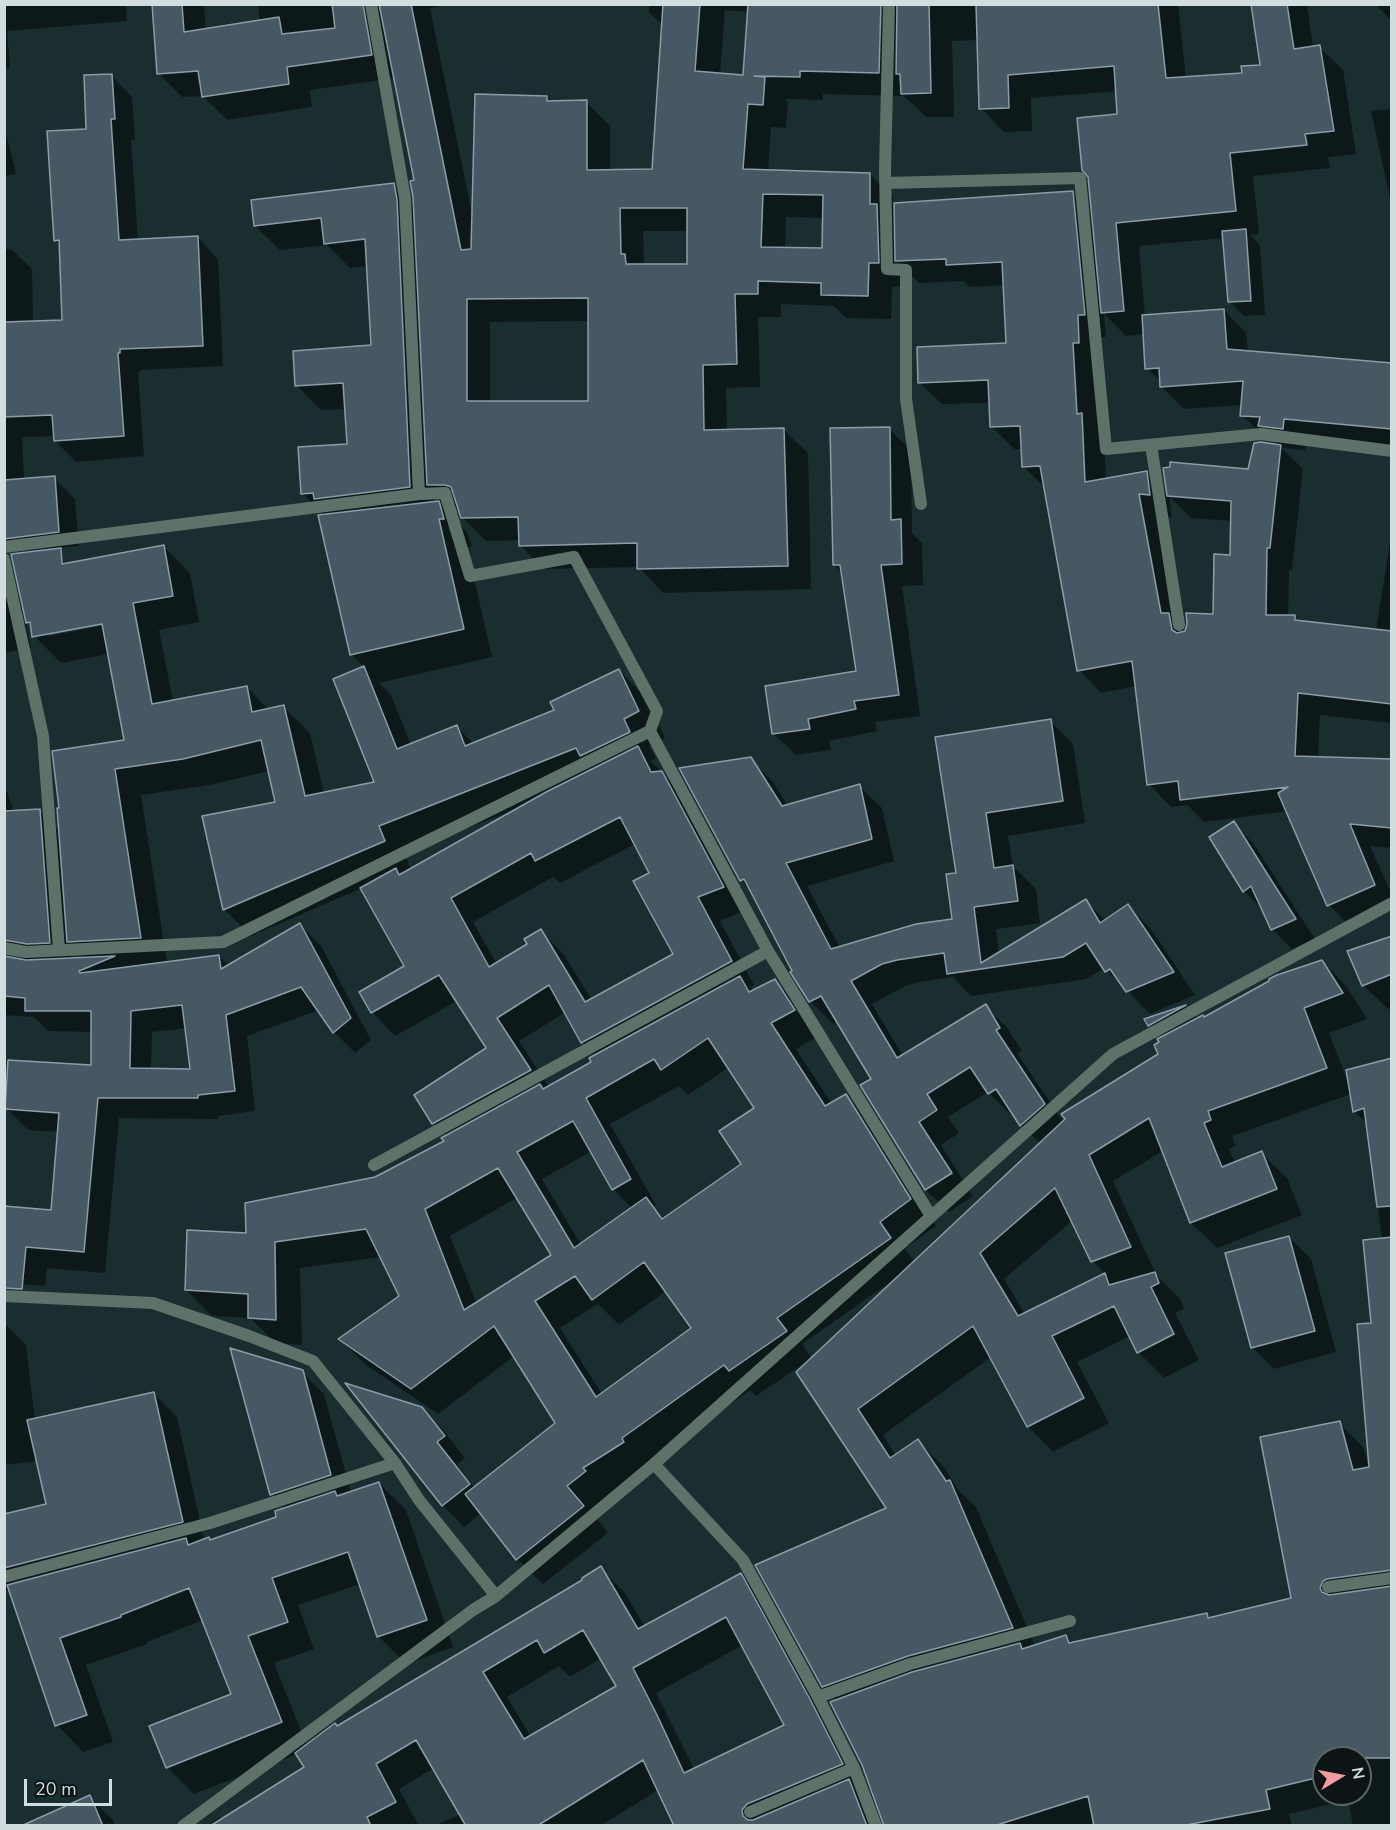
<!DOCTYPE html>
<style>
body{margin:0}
#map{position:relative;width:1396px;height:1830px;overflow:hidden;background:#1a2e30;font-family:"Nunito Sans",sans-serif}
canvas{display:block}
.frame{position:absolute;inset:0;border:6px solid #d1ddde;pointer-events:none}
.north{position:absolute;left:1312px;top:1746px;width:60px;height:60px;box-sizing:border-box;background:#0c1515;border:2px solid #5b6565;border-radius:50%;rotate:80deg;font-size:16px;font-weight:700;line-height:24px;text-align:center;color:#d1ddde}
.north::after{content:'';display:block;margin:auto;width:21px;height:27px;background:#f49aa1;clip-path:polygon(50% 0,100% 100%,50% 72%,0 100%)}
.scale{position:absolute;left:24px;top:1779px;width:88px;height:27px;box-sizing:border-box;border:3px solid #d1ddde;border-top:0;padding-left:8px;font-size:18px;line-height:21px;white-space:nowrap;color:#d1ddde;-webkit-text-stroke:4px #0c1515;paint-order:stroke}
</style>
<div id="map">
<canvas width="1396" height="1830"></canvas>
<div class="frame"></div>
<div class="north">N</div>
<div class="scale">20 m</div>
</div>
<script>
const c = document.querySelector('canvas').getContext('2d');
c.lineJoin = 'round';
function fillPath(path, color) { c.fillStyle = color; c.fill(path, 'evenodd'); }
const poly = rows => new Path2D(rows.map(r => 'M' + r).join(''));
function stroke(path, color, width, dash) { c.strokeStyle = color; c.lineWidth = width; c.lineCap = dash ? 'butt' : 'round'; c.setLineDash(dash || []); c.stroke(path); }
fillPath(poly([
 [4,4,126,4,127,21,7,31,10,68,4,69],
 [154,4,204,4,206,30,260,22,258,4,451,4,430,8,472,214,547,97,552,102,586,102,610,126,610,171,653,171,663,26,649,12,649,4,1178,4,1186,78,1243,74,1262,66,1252,4,1307,4,1313,48,1319,47,1343,70,1356,154,1328,157,1330,168,1253,176,1259,234,1250,235,1260,245,1265,315,1244,316,1230,302,1224,238,1139,246,1145,317,1224,310,1246,333,1248,352,1392,365,1392,449,1306,441,1305,450,1282,448,1303,469,1292,570,1289,570,1288,616,1295,617,1300,622,1376,630,1392,531,1392,723,1320,715,1318,758,1392,760,1392,848,1370,846,1392,895,1392,910,1351,927,1329,905,1288,811,1204,822,1187,805,1171,807,1149,784,1136,686,1101,693,1079,670,1046,489,1023,466,1022,449,1014,449,992,427,990,403,942,404,919,382,1007,345,1005,285,970,287,964,281,919,283,901,265,902,286,892,287,891,319,846,318,834,306,781,304,781,317,758,317,760,387,726,388,727,431,784,430,808,453,811,589,663,593,639,567,544,569,520,545,520,540,486,541,462,517,459,508,452,508,433,490,434,504,438,503,467,532,472,547,467,547,492,657,379,683,391,695,411,745,457,727,474,744,556,711,619,670,645,697,665,738,649,746,656,758,651,761,685,796,746,910,720,921,754,985,750,987,754,991,775,981,801,1007,819,1036,796,1049,832,1104,846,1095,872,1121,936,1226,905,1248,915,1263,1041,1144,1021,1125,1014,1114,1012,1116,988,1092,948,1117,959,1133,941,1145,973,1196,949,1212,926,1190,862,1085,873,1079,838,1022,833,1024,811,1002,792,972,794,971,752,891,741,880,750,759,773,782,788,806,859,786,882,808,894,861,807,886,840,948,954,920,957,874,937,738,1050,721,1073,744,1085,823,1008,836,1013,866,1036,889,1040,923,996,929,999,954,1086,901,1106,921,1128,906,1151,929,1195,995,1150,1014,1105,968,1086,979,971,996,953,977,920,982,905,986,872,1004,903,1056,986,1006,1008,1029,1022,1051,1017,1053,1064,1123,1160,1055,1163,1038,1146,1020,1186,1007,1198,1019,1204,1019,1322,961,1347,987,1367,1019,1329,1033,1348,1082,1392,1059,1392,1826,1353,1826,1348,1800,1289,1814,1292,1826,885,1826,837,1700,823,1686,888,1509,809,1360,756,1396,750,1390,647,1465,649,1468,608,1494,611,1498,592,1512,608,1533,543,1584,517,1559,481,1513,464,1527,443,1505,421,1408,443,1430,465,1458,457,1465,475,1488,557,1423,514,1356,438,1414,366,1365,340,1339,400,1297,381,1257,300,1268,302,1345,276,1343,250,1318,212,1316,186,1290,247,1234,376,1179,446,1142,447,1136,434,1123,488,1048,457,1001,395,1036,372,1012,406,967,362,888,251,936,224,909,276,803,269,771,210,785,141,795,167,963,219,956,229,966,300,925,321,946,371,1040,355,1053,334,1032,319,1010,247,1036,255,1111,218,1116,218,1119,119,1118,105,1273,47,1268,45,1286,4,1283,4,1208,52,1212,59,1132,28,1130,7,1109,92,1067,93,1032,48,1031,34,1017,4,1015,4,962,27,962,5,939,4,783,14,812,40,811,60,831,126,741,109,654,61,663,34,636,32,626,25,619,31,648,4,653,4,581,23,599,61,561,65,565,163,546,190,573,199,622,159,630,173,701,247,687,269,710,283,707,310,733,324,794,376,783,365,668,351,654,325,516,303,494,349,445,346,409,321,410,297,386,372,347,368,266,350,268,327,245,280,250,255,226,393,184,415,206,416,182,396,78,310,90,312,107,227,120,203,96,182,97,158,73],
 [725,10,749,12,744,77,720,75],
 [979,40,981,108,1004,132,1032,131,1031,98,1117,91,1119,115,1093,214,1072,193,893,205,893,198,870,174,768,171,771,127,786,128,788,102,785,99,823,100,823,94,902,96,902,94,926,117,954,117,952,41],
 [786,217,824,218,824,250,785,249],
 [643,231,688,231,689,266,644,266],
 [1104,314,1126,336,1145,334,1147,368,1161,382,1162,387,1184,409,1243,405,1242,415,1264,437,1272,438,1280,446,1249,470,1169,495,1146,472,1106,480,1100,337,1106,337],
 [589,321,590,403,490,403,490,322],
 [1169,496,1191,518,1232,521,1231,556,1214,615,1185,631,1181,627,1161,516,1172,517],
 [109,621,110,624,49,636,49,632],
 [511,811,512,812,411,870,404,853],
 [635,844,651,874,675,954,592,1000,564,955,541,931,529,945,497,964,473,922,553,877,560,883],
 [408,870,401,875,399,873],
 [70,943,86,959,71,959],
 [566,1012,582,1042,596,1056,593,1062,549,1087,519,1041],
 [186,1028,191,1070,151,1070,152,1032],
 [729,1067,756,1108,743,1164,665,1219,653,1207,656,1205,610,1124,679,1086,688,1095],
 [1351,1094,1354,1111,1367,1124,1382,1240,1373,1324,1370,1464,1368,1464,1363,1447,1339,1423,1293,1599,1211,1619,1207,1614,1073,1643,1066,1636,1035,1646,976,1507,959,1491,944,1467,918,1441,896,1456,883,1435,991,1357,1028,1426,1053,1452,1109,1423,1077,1362,1130,1336,1138,1352,1164,1378,1199,1360,1175,1313,1184,1309,1181,1300,1154,1273,1155,1272,1113,1181,1163,1151,1191,1223,1217,1248,1302,1215,1287,1178,1261,1153,1235,1163,1229,1149,1236,1146,1232,1136],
 [592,1151,613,1189,632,1208,581,1245,542,1179],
 [518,1197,553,1255,477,1304,450,1236],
 [1073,1220,1093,1261,1106,1275,1025,1314,1004,1279],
 [892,1281,893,1283,812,1359,802,1344],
 [666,1291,693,1328,602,1394,560,1328,598,1304,619,1325],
 [1324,1758,1360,1758,1360,1794,1324,1794],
 [1375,4,1392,4,1392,21],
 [112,76,132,97,135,139,131,140,138,240,198,238,218,259,223,366,140,370,140,373,138,373,144,456,76,462,55,441,55,436,22,437,24,480,54,478,75,499,79,546,4,552,4,249,11,249,32,269,33,322,64,321,61,246,56,240,88,130],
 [1392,109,1392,207,1371,111],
 [4,124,16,174,4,176],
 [889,429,911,450,912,533,922,543,923,585,902,586,920,716,875,722,877,731,829,741,831,750,796,755,774,734,857,673,843,574,834,565],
 [1233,823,1253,843,1315,939,1292,949,1272,929,1264,911,1244,891],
 [1392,938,1392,1008,1388,1009,1363,985],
 [1289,1237,1311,1259,1336,1352,1274,1369,1252,1347],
 [4,1323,26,1345,35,1420,153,1393,177,1417,204,1540,209,1539,211,1541,278,1518,286,1509,272,1494,302,1372,324,1394,351,1493,379,1483,406,1510,453,1647,406,1664,379,1637,360,1584,298,1605,314,1649,274,1663,307,1746,584,1580,600,1568,625,1593,645,1627,740,1575,765,1599,881,1826,670,1826,674,1824,658,1790,600,1826,434,1826,461,1814,434,1768,399,1789,419,1826,207,1826,220,1817,222,1820,306,1767,297,1754,194,1794,167,1767,233,1695,203,1620,147,1642,147,1644,86,1665,113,1742,83,1752,57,1725,10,1590,4,1591,4,1515,48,1505,38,1461,4,1465],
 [743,1645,786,1725,694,1769,656,1693],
 [601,1658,618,1686,531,1737,507,1697,559,1666,570,1677],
 [89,1797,113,1820,115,1826,25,1826]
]), '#0007');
const building = poly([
 [152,4,182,4,184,32,279,17,282,34,335,28,332,4,363,4,372,55,287,67,289,84,202,97,198,71,157,74,152,4],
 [379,4,411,4,461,250,471,249,475,94,547,96,547,101,587,100,587,170,652,169,663,4,700,4,695,71,743,75,748,4,881,4,879,73,800,71,800,77,754,76,765,77,763,105,748,104,743,169,870,173,870,204,877,204,879,263,869,263,868,296,821,295,821,283,758,281,758,294,735,294,737,364,703,365,704,430,784,428,788,566,637,569,637,543,519,546,518,517,461,518,451,487,445,485,427,485,413,197,410,181,414,180,379,4],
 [763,194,823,195,822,248,761,247,763,194],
 [620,208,687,208,687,264,626,264,625,254,621,254,620,208],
 [588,298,588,401,467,401,467,299,588,298],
 [897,4,929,4,931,93,901,94,900,74,896,74,897,4],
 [976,4,1158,4,1166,78,1242,73,1241,66,1260,65,1251,4,1287,4,1294,49,1320,45,1334,131,1305,134,1307,145,1230,153,1236,211,1116,223,1124,311,1101,313,1088,177,1082,170,1077,118,1117,114,1114,66,1008,75,1009,108,979,109,976,4],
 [112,74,115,119,111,119,119,240,198,236,203,346,120,349,120,353,118,353,124,436,54,441,52,415,4,417,4,322,62,320,59,240,54,241,47,131,86,129,84,75,112,74],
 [394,183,397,199,410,487,314,499,313,493,301,494,298,447,347,444,343,383,295,386,293,351,371,345,365,239,324,244,321,218,254,226,251,200,394,183],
 [1073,191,1085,315,1078,315,1079,343,1073,343,1077,414,1082,413,1085,482,1147,471,1150,495,1139,494,1161,613,1169,613,1172,630,1177,633,1185,631,1187,624,1186,613,1213,614,1214,554,1230,555,1231,501,1167,496,1163,468,1170,467,1170,462,1248,469,1254,443,1261,442,1281,445,1270,548,1267,548,1266,615,1295,615,1295,620,1392,631,1392,704,1298,693,1295,756,1392,759,1392,828,1350,824,1375,885,1327,906,1278,793,1288,787,1180,800,1178,781,1147,785,1132,661,1077,671,1040,466,1022,467,1020,426,990,427,988,380,918,383,917,347,1006,343,1002,262,946,265,946,259,895,261,894,203,1073,191],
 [1246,229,1251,301,1228,302,1222,231,1246,229],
 [1224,309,1227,349,1392,363,1392,429,1284,419,1283,429,1258,426,1260,417,1240,416,1243,381,1160,387,1159,368,1145,369,1142,315,1224,309],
 [890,427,891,520,901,519,902,564,881,565,899,695,854,701,856,709,808,719,810,729,772,734,765,686,856,671,840,565,833,565,830,428,890,427],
 [55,476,59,532,4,539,4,480,55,476],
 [439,501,444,519,439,519,464,629,350,655,318,515,439,501],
 [164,545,173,596,133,603,152,704,247,686,252,712,284,705,305,796,374,782,333,679,364,666,397,749,457,725,465,746,554,710,550,702,619,669,639,711,624,719,630,732,580,756,576,748,379,826,385,841,223,910,202,816,275,802,261,740,183,759,115,769,141,938,67,942,57,808,59,808,52,751,124,740,102,624,32,637,30,622,26,623,11,554,61,548,62,564,164,545],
 [1051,719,1063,801,986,813,994,868,1013,865,1018,901,974,907,981,963,1086,899,1100,923,1128,904,1174,972,1126,992,1110,969,1105,972,1086,943,1063,957,947,974,944,953,897,960,882,964,851,981,897,1058,986,1004,1000,1028,996,1030,1045,1104,1020,1126,996,1089,988,1094,970,1067,927,1094,937,1110,919,1122,952,1173,925,1190,860,1085,871,1079,821,996,809,1002,790,972,792,971,744,879,740,881,679,768,751,757,782,806,860,784,872,839,786,863,831,949,916,924,952,919,946,874,956,873,935,737,1051,719],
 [638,746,651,772,662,771,724,887,698,897,732,961,581,1043,549,985,497,1018,531,1070,432,1124,414,1095,486,1048,439,975,371,1013,359,992,404,966,360,888,396,868,399,875,546,792,638,746],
 [620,817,649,873,633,881,673,954,585,1002,541,929,524,939,527,944,489,967,451,898,531,853,535,861,620,817],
 [40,809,50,943,27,944,4,940,4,811,40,809],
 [1234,821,1268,875,1296,919,1271,930,1251,886,1243,892,1209,837,1234,821],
 [300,923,351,1018,333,1033,301,987,226,1015,235,1091,198,1095,198,1098,98,1098,84,1252,26,1247,22,1289,4,1288,4,1206,51,1210,59,1113,5,1109,8,1060,91,1065,91,1011,25,1011,25,998,4,996,4,956,26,960,115,956,79,971,80,973,219,955,221,969,300,923],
 [182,1005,190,1069,130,1068,131,1011,182,1005],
 [1392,936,1392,974,1362,986,1347,951,1392,936],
 [1322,960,1343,993,1304,1008,1327,1068,1208,1111,1211,1120,1204,1123,1222,1167,1262,1151,1277,1189,1190,1223,1149,1118,1089,1155,1131,1247,1091,1262,1055,1188,980,1253,1018,1316,1105,1273,1109,1285,1155,1272,1159,1283,1151,1287,1174,1334,1137,1353,1114,1306,1052,1336,1084,1398,1027,1427,973,1326,858,1409,890,1458,918,1439,946,1481,950,1480,1013,1628,908,1656,822,1687,755,1565,886,1508,796,1372,1065,1119,1061,1114,1158,1054,1154,1045,1159,1042,1157,1039,1203,1015,1204,1017,1269,981,1269,979,1277,975,1322,960],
 [740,976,749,992,775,979,795,1010,771,1023,825,1106,846,1094,911,1199,880,1222,891,1238,777,1318,787,1331,729,1371,724,1365,622,1438,624,1442,583,1468,586,1471,567,1486,584,1506,516,1560,465,1494,555,1423,494,1326,411,1389,338,1339,399,1296,366,1229,275,1242,276,1320,248,1318,248,1294,185,1290,187,1230,246,1233,245,1203,375,1177,444,1141,441,1138,540,1084,543,1089,591,1062,589,1058,740,976],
 [708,1038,754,1108,719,1131,741,1164,662,1219,646,1197,574,1248,517,1152,573,1121,612,1190,631,1179,586,1098,654,1059,661,1070,708,1038],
 [498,1168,551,1255,464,1310,425,1209,498,1168],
 [644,1262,691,1328,596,1397,535,1301,575,1276,592,1300,644,1262],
 [1186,1005,1148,1026,1144,1019,1186,1005],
 [1392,1058,1392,1206,1377,1207,1364,1108,1353,1112,1346,1070,1392,1058],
 [1289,1236,1315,1331,1251,1348,1225,1253,1289,1236],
 [1392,1237,1392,1570,1327,1579,1323,1581,1320,1588,1322,1592,1329,1595,1392,1586,1392,1758,1324,1758,1324,1776,1266,1790,1270,1809,1181,1826,1094,1826,1088,1796,994,1826,884,1826,862,1765,830,1702,912,1672,1020,1643,1022,1649,1066,1635,1069,1643,1207,1613,1208,1618,1291,1598,1260,1437,1340,1421,1353,1470,1369,1467,1357,1324,1371,1323,1363,1240,1392,1237],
 [230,1348,303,1370,331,1475,270,1495,230,1348],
 [345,1383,422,1407,445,1436,437,1442,470,1484,442,1506,345,1383],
 [154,1392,183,1522,4,1568,4,1514,46,1504,27,1420,154,1392],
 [379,1482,427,1620,377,1637,348,1552,272,1578,288,1622,248,1636,282,1722,166,1768,149,1726,231,1694,189,1588,121,1615,121,1617,60,1638,87,1715,55,1726,7,1585,186,1538,188,1545,209,1537,210,1540,276,1517,275,1511,335,1491,337,1496,379,1482],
 [601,1566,638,1629,741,1573,811,1701,843,1764,747,1804,742,1810,743,1816,748,1820,753,1820,849,1779,867,1826,674,1826,643,1760,537,1826,466,1826,416,1740,376,1764,396,1802,367,1817,371,1826,210,1826,304,1767,295,1753,335,1723,337,1726,582,1580,582,1578,601,1566],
 [726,1617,784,1725,684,1773,657,1715,633,1668,726,1617],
 [583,1630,616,1686,524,1739,483,1672,537,1640,544,1653,583,1630],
 [90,1795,103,1826,21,1826,90,1795]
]);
fillPath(building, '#485863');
stroke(building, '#8b9da8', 1.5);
stroke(poly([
 [889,4,885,170,887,269,906,270,906,399,921,504],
 [886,183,1080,178,1106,449,1261,434,1392,451],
 [1151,445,1179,625],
 [419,494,445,493,470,576,574,557,657,711,650,731],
 [4,547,419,494,405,198,371,4],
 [4,559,43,736,59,950],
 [4,948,26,952,223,942,650,731,768,951,931,1216],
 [374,1165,768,951],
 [4,1296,153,1303,249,1336,313,1361,395,1463,419,1500,496,1596],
 [654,1464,743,1560,818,1697],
 [4,1577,210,1523,395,1463],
 [1328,1587,1392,1578],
 [854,1768,818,1697,910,1664,1070,1621],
 [750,1812,854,1768,876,1826],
 [183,1826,473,1610,496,1596,654,1464,1113,1054,1392,903]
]), '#5f726a', 12);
</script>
